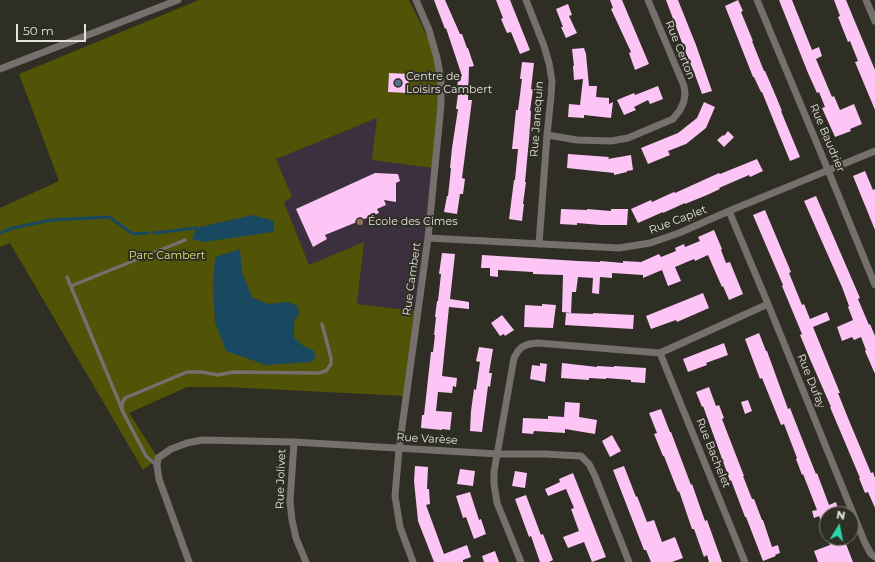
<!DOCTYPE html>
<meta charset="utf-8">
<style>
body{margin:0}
#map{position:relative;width:875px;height:562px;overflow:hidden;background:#2f2e24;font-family:Montserrat,sans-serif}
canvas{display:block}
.north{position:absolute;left:819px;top:506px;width:40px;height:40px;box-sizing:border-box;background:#2f2e24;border:1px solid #77766e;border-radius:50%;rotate:10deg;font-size:11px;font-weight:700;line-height:16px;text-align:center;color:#e3e2dc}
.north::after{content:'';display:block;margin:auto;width:14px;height:18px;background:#2bd5ac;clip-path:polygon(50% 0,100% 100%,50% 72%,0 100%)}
.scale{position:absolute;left:16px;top:24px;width:70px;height:18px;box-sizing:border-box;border:2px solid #e3e2dc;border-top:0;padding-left:5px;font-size:12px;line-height:14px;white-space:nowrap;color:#e3e2dc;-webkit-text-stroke:3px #2f2e24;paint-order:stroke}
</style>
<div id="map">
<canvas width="875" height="562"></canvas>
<div class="north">N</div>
<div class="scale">50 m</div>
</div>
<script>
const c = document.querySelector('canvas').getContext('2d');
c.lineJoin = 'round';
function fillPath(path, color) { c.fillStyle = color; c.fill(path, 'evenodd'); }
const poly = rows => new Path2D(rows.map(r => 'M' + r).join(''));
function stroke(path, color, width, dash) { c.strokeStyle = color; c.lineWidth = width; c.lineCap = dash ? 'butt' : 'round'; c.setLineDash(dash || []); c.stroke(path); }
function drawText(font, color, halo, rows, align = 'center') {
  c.font = font + ' Montserrat,sans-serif'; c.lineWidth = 4; c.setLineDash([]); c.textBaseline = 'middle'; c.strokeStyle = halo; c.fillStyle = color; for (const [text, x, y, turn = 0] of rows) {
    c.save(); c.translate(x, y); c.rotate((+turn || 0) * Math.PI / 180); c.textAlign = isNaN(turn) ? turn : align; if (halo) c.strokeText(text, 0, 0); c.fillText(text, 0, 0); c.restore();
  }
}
fillPath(poly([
 [377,118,433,168,417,311,357,304,364,242,309,265,284,201,276,159]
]), '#3c303e');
fillPath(poly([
 [199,0,409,0,431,44,439,76,439,110,433,168,372,160,377,118,276,159,292,197,284,202,309,265,364,242,357,304,417,311,407,396,225,387,187,387,129,413,158,458,143,470,10,243,0,247,0,208,59,181,19,74]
]), '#515406');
fillPath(poly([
 [252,215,274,221,273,232,203,242,192,239,196,228],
 [240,249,242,272,252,297,268,304,287,302,297,305,299,313,294,322,294,337,302,345,313,350,316,357,311,362,266,365,226,351,215,322,213,285,215,257]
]), '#194861');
stroke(poly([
 [0,233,13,228,51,220,109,217,133,234,148,233],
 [154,233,196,228]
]), '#194861', 3);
fillPath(poly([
 [434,0,445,0,460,34,462,34,467,48,468,48,474,66,469,67,468,100,472,100,462,178,465,179,463,194,460,194,457,214,444,212,447,196,448,196,451,168,450,168,452,148,458,109,456,109,458,94,457,94,458,76,462,76,446,28,445,29],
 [496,0,510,0,530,50,520,54,511,32,507,33,501,19,503,18],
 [610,0,622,0,649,64,635,70,629,53,631,52,611,9,613,8],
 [666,0,678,0,696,45,712,91,702,94,694,72,687,56],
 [738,0,743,11,741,12,753,41,752,41,764,71,765,71,775,94,782,111,781,111,800,157,790,161,781,139,762,92,761,92,754,77,753,77,725,6],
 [779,0,792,0,812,50,819,47,822,56,816,59,832,97,834,96,840,110,854,104,862,124,850,129,851,131,835,137,822,108,825,107,819,92,817,93,808,73],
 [834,0,846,0,875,70,875,110,855,62,858,61,850,41,848,42,838,17,840,16],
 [568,4,572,15,569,16,577,33,566,38,561,27,563,27,556,9],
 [584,48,586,54,589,86,597,86,596,97,609,98,609,104,613,102,611,118,584,115,584,118,568,117,569,104,580,105,583,79,574,80,573,66,574,66,572,49],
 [522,62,534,63,531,89,533,89,530,111,531,111,530,129,525,182,526,182,523,204,524,204,522,221,509,219,514,180,515,180,518,149,512,149,516,110,518,110,522,79,520,79],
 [389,73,409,74,408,93,388,92],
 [658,86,663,99,650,104,648,100,634,107,636,110,624,115,617,100,634,93,635,95],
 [704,102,715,107,706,128,686,144,668,151,670,155,648,164,641,148,678,133,697,118],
 [728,131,734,137,724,147,717,140,723,135,724,136],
 [568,154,609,157,608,159,631,155,633,170,627,171,627,172,614,175,614,173,567,168],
 [757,159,763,171,750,177,749,175,719,188,720,189,707,195,685,204,685,203,663,213,663,212,638,223,631,209,651,200,652,202,674,192,675,193,719,173,720,174],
 [865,171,873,190,875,189,875,230,853,176],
 [375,173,398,174,400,181,396,183,396,202,384,200,386,205,377,209,379,213,325,235,327,239,313,247,296,209],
 [816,196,860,298,858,299,869,325,870,324,875,336,875,374,865,351,866,350,861,337,854,340,852,337,842,341,837,327,853,320,848,307,849,306,842,287,804,201],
 [561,209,587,210,587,209,611,211,611,209,628,209,627,225,601,225,577,223,577,225,560,224],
 [765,210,791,272,789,273,802,305,804,304,810,319,827,312,830,320,813,327,840,393,838,393,848,418,871,473,873,472,875,478,875,508,868,492,865,493,859,478,860,478,830,407,831,407,810,359,800,335,802,334,782,286,783,285,753,215],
 [714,230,722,249,721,250,726,263,730,262,743,294,729,300,723,286,722,287,708,255,695,261,694,259,675,267,681,281,668,286,662,270,643,278,643,275,612,273,612,278,600,277,599,294,592,293,593,278,578,277,576,292,572,292,571,313,562,312,563,275,533,274,533,272,498,270,498,277,490,276,490,268,481,268,482,255,578,261,600,262,600,261,623,263,623,261,641,262,659,254,661,257,676,251,675,248,684,244,685,247,700,241,698,237],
 [442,253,455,254,450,299,469,302,469,309,449,307,442,376,457,378,456,387,453,386,452,393,438,392,436,411,452,412,450,430,442,429,442,430,421,428,422,415,424,415,431,352,433,352,435,335,434,335,436,317,435,317,437,301,438,301,441,274,439,274],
 [703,293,709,308,677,322,676,320,651,329,646,316],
 [542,304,556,305,553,328,524,327,525,305,542,306],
 [566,313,593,314,593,313,634,315,633,329,565,325],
 [502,315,514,330,505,336,504,334,500,336,491,323],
 [759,333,766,351,767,351,788,409,790,408,808,454,816,474,817,473,829,505,836,502,838,509,827,513,827,534,826,534,819,516,814,518,812,511,817,510,803,474,802,475,796,459,797,458,784,424,781,425,762,378,760,379,745,339],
 [724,343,728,355,706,363,707,365,688,372,683,359],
 [479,347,493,349,489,373,492,373,490,387,488,386,482,432,470,431,471,411,474,389,476,390,480,362,476,361],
 [540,363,547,364,545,382,530,379,532,365,540,366],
 [562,363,597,367,597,366,614,367,614,366,646,368,645,383,631,382,631,380,606,378,606,379,589,378,589,380,561,378],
 [709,387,716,406,719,405,724,418,722,419,744,476,743,476,752,499,754,499,762,520,763,520,772,547,778,545,780,553,775,555,776,556,763,561,746,517,745,517,731,480,730,481,703,406,702,407,696,392],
 [748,400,752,411,745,414,741,402],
 [565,402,580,403,579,417,597,420,595,434,565,429,565,433,534,431,533,434,522,433,523,418,548,419,548,416,564,417],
 [661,409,670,432,671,432,691,485,692,484,705,521,707,520,722,562,709,562,707,555,704,557,694,529,692,529,679,491,678,492,664,456,663,456,654,434,657,433,649,413],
 [612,435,621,451,610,457,602,441],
 [415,466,428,467,427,489,429,489,430,504,426,505,444,554,467,545,471,557,463,560,463,562,434,562,418,521,414,481],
 [624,466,636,497,637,496,647,522,654,520,662,542,675,537,683,558,672,562,651,562,646,550,644,550,613,470],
 [460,469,475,471,473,486,457,484],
 [515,471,527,473,525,488,512,486],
 [573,473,606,557,592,562,584,542,568,548,563,537,579,531,571,509,574,508,566,489,548,496,545,489,560,482,559,479],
 [470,492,479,520,481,519,486,534,474,539,466,517,463,518,456,496],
 [526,495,541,535,543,534,553,560,549,562,540,562,531,536,529,537,515,499],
 [828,538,842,538,845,545,846,544,853,562,818,562,814,551,830,545],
 [495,551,499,562,484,562,482,556]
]), '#fcc5f6');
stroke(poly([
 [67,277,124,414,146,456,157,466],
 [71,286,185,240],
 [122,411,122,404,125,398,187,372,202,372,218,375,233,372,319,373,326,371,331,364,331,358,322,324]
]), '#756f6d', 3.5);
stroke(poly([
 [526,0,544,46,549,63,552,81,551,96,547,135,539,244],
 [757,0,828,170,875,285],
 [866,0,875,21],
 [0,69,178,0],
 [547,135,577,140,611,141,628,138,673,119,680,110,684,101,685,94,684,86,648,0],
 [729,211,768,304,865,543,871,554,875,557],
 [428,238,619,248,650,243,679,233,729,211,875,151],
 [660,353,745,562],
 [294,442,290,502,292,520,296,538,306,562],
 [189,562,159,479,157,466,158,458,171,449,187,443,202,440,294,442,498,454,544,454,581,456,589,464,595,476,629,562],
 [413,562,400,527,395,496,399,449,428,238,441,105,441,80,437,58,429,30,416,0],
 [521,562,497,503,494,484,494,472,514,358,518,351,522,347,529,344,538,343,660,353,768,304]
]), '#756f6d', 7);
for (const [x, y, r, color] of [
 [398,83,4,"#5c6f8a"],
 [360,222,4,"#8d6e63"]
]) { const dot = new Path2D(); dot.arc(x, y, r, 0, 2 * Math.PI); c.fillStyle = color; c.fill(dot); stroke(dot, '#2f2e24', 1.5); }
drawText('11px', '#e3e2dc', '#2f2e24', [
 ["Rue Certon",680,50,68],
 ["Rue Janequin",537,119,-86],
 ["Rue Baudrier",827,138,67],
 ["Rue Caplet",678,220,-21],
 ["Rue Cambert",412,279,-82],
 ["Rue Dufay",811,381,68],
 ["Rue Varèse",427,439,3],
 ["Rue Bachelet",713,453,68],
 ["Rue Jolivet",281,479,-88]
]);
drawText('11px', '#e3e2dc', '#2f2e24', [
 ["Centre de",406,77],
 ["Loisirs Cambert",406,90],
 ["École des Cimes",368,222]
], 'left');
drawText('11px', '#dee470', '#2f2e24', [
 ["Parc Cambert",167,256]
]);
</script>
